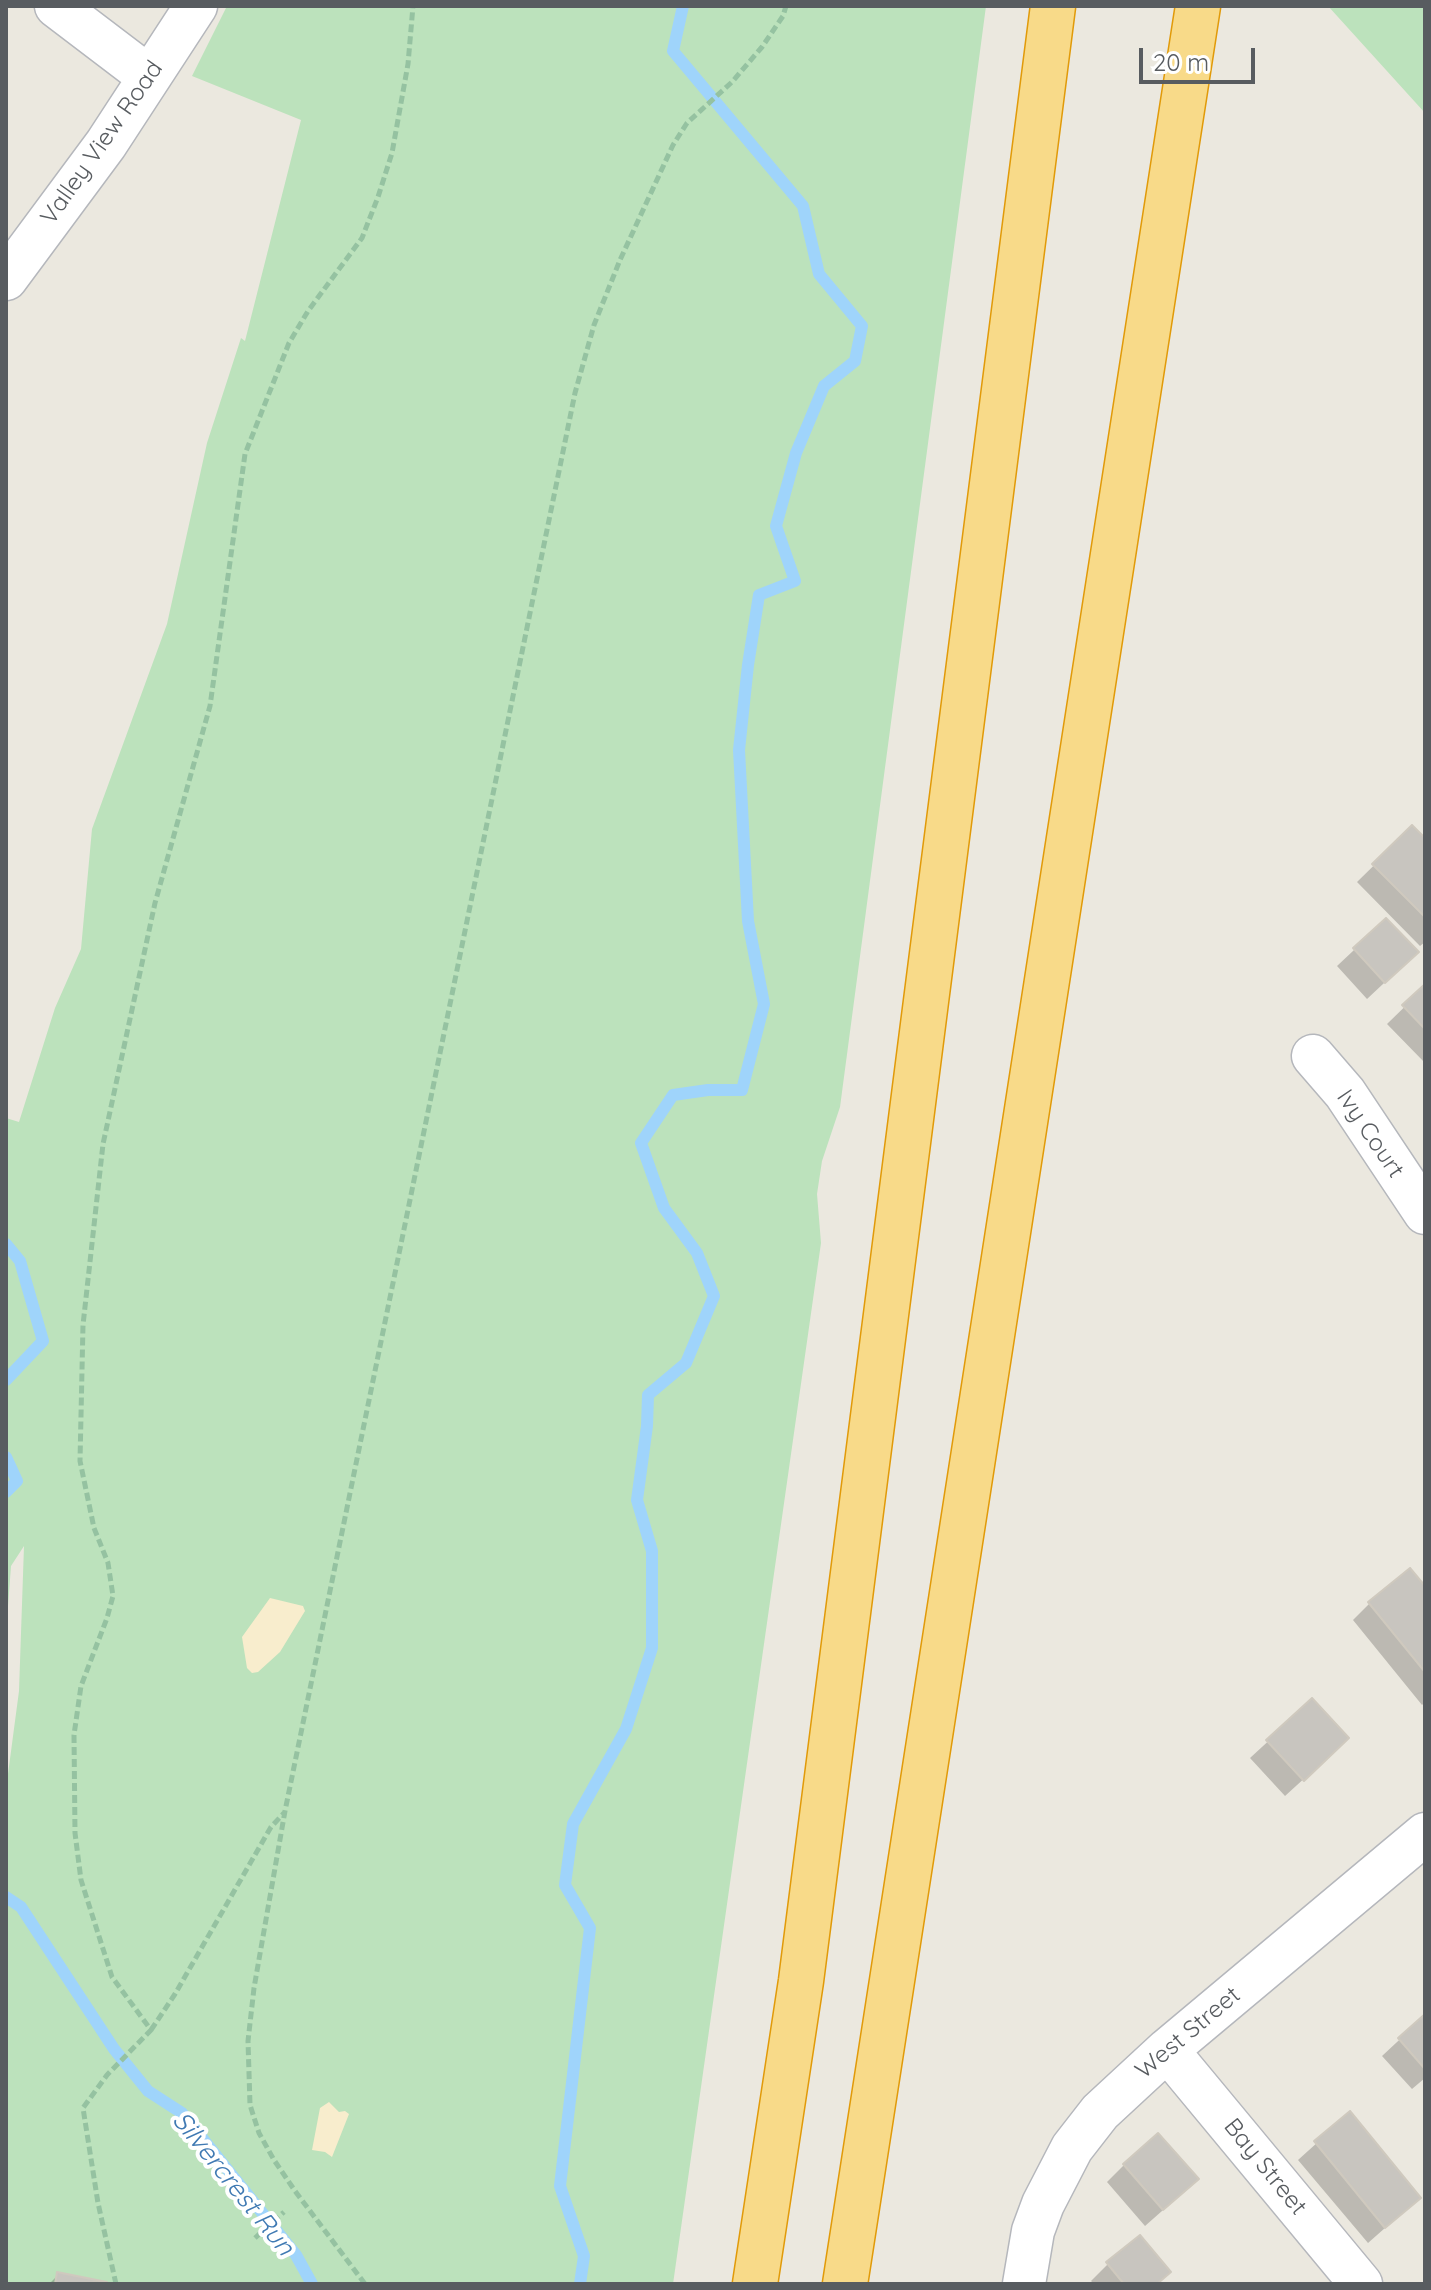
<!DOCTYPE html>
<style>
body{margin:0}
#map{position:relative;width:1431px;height:2290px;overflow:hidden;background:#ebe8df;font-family:Quicksand,sans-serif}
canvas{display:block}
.frame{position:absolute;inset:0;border:8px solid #585c60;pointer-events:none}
.scale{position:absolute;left:1139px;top:48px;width:116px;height:36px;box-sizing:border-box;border:4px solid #585c60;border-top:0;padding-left:10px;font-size:24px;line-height:28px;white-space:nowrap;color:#585c60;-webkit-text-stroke:6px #fff;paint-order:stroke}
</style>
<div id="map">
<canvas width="1431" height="2290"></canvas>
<div class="frame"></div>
<div class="scale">20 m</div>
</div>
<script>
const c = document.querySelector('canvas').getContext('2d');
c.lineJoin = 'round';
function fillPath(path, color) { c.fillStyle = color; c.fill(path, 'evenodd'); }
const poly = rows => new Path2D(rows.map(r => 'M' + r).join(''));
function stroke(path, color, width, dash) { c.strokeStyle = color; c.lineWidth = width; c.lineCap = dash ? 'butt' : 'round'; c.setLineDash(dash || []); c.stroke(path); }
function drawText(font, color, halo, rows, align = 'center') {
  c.font = font + ' Quicksand,sans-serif'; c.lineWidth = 8; c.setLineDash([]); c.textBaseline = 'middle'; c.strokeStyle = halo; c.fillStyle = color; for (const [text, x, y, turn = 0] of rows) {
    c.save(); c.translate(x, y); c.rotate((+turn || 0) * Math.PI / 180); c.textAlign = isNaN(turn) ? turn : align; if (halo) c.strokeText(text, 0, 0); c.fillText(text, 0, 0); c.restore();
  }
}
fillPath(poly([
 [227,6,986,6,840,1107,822,1161,817,1194,821,1243,673,2284,6,2284,6,1789,19,1691,24,1546,11,1566,6,1633,6,1118,19,1122,55,1008,81,949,92,829,167,624,207,443,241,338,245,341,301,120,192,76],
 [1328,6,1425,6,1425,113]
]), '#bce2bc');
fillPath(poly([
 [270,1598,303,1606,305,1611,280,1652,258,1672,252,1673,247,1668,242,1637],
 [329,2102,339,2112,345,2111,349,2114,332,2157,325,2152,312,2150,320,2108]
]), '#f8edcd');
fillPath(poly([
 [1412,828,1425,841,1425,942,1420,946,1357,882],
 [1386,920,1399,969,1367,999,1337,966],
 [1425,987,1425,1063,1387,1024],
 [1425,1590,1425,1702,1422,1705,1353,1620,1370,1603],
 [1312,1701,1330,1755,1285,1796,1250,1758],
 [1425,2016,1425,2078,1412,2089,1382,2056],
 [1349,2114,1419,2198,1368,2243,1298,2160],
 [1124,2165,1179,2196,1145,2226,1107,2182],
 [1108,2264,1157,2284,1094,2284,1091,2281],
 [58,2275,105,2284,49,2284]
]), '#0003');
stroke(poly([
 [6,1244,20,1261,43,1341,6,1380],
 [6,1457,17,1481,6,1492],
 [6,1897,21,1907,114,2049,148,2091,182,2113,296,2255,312,2284],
 [580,2284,584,2256,560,2186,590,1928,565,1885,573,1824,626,1729,652,1648,652,1551,637,1500,647,1426,648,1395,686,1363,714,1296,697,1253,664,1208,641,1143,673,1095,708,1090,742,1090,764,1004,748,921,739,750,748,665,759,595,795,581,776,526,796,453,824,386,855,361,862,326,819,274,803,206,673,51,683,6]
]), '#9fd4fb', 12);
const building = poly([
 [1412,825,1425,838,1425,917,1372,864,1412,825],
 [1386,918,1419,952,1385,983,1353,948,1386,918],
 [1425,984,1425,1029,1402,1005,1425,984],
 [1410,1568,1425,1586,1425,1672,1368,1602,1410,1568],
 [1312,1698,1349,1738,1304,1781,1266,1740,1312,1698],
 [1425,2014,1425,2069,1398,2038,1425,2014],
 [1350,2111,1421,2198,1385,2228,1314,2141,1350,2111],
 [1158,2133,1199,2179,1163,2210,1123,2164,1158,2133],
 [1140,2235,1171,2272,1157,2284,1124,2284,1106,2262,1140,2235],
 [57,2272,107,2282,55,2284,57,2272]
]);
fillPath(building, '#c8c5bf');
stroke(building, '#cfc9be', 2);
const minor = poly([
 [56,6,148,76],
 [6,279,106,144,196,6],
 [1313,1056,1345,1093,1425,1213],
 [1167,2050,1361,2284],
 [1024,2284,1033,2231,1043,2204,1072,2148,1100,2112,1167,2050,1425,1834]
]);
const motorway = poly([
 [755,2284,801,1981,1053,6],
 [845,2284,1198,6]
]);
stroke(minor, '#b5b7bc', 45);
stroke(motorway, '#e19a09', 47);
stroke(poly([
 [151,2030,175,1994,271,1827,284,1813],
 [255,2238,284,2212],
 [116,2284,98,2203,83,2108,107,2075,151,2030,112,1977,81,1880,75,1833,74,1735,81,1686,107,1618,113,1596,108,1563,94,1528,80,1461,83,1325,103,1144,155,903,210,706,245,454,289,343,308,311,362,238,378,197,392,153,408,64,413,6],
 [365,2284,295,2191,274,2160,259,2133,250,2105,248,2041,254,1988,285,1811,575,393,594,325,620,260,673,145,687,123,732,82,762,47,783,16,786,6]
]), '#95c2a1', 5, [8, 4]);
stroke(minor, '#fff', 42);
stroke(motorway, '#f8da89', 44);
drawText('24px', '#585c60', '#fff', [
 ["Valley View Road",102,143,-55],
 ["Ivy Court",1370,1134,56],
 ["West Street",1188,2033,-40],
 ["Bay Street",1265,2167,51]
]);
drawText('italic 26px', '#407ab3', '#fff', [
 ["Silvercrest Run",233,2184,51]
]);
</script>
